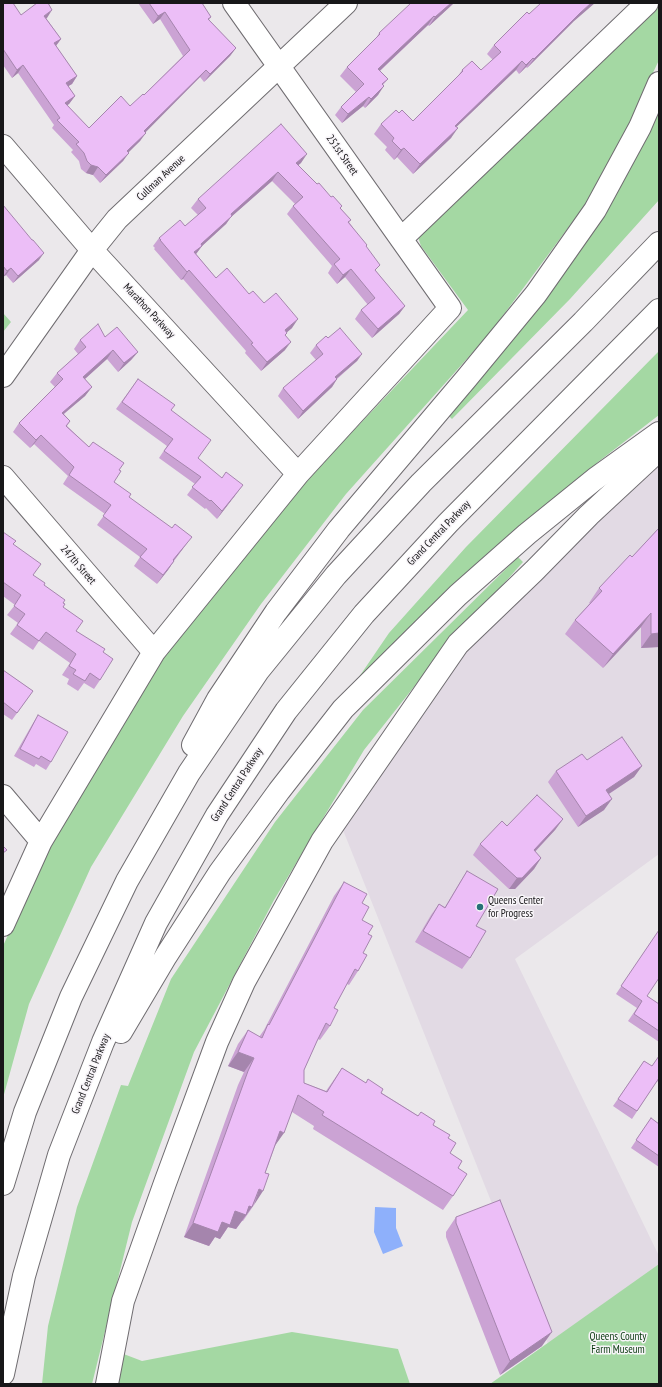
<!DOCTYPE html>
<style>
body{margin:0}
#map{position:relative;width:662px;height:1387px;overflow:hidden;background:#ebe8eb;font-family:"PT Sans Narrow",sans-serif}
canvas{display:block}
.frame{position:absolute;inset:0;border:4px solid #181719;pointer-events:none}
</style>
<div id="map">
<canvas width="662" height="1387"></canvas>
<div class="frame"></div>
</div>
<script>
const c = document.querySelector('canvas').getContext('2d');
c.lineJoin = 'round';
function fillPath(path, color) { c.fillStyle = color; c.fill(path, 'evenodd'); }
const poly = rows => new Path2D(rows.map(r => 'M' + r).join(''));
function stroke(path, color, width, dash) { c.strokeStyle = color; c.lineWidth = width; c.lineCap = dash ? 'butt' : 'round'; c.setLineDash(dash || []); c.stroke(path); }
function drawText(font, color, halo, rows, align = 'center') {
  c.font = font + ' "PT Sans Narrow",sans-serif'; c.lineWidth = 3; c.setLineDash([]); c.textBaseline = 'middle'; c.strokeStyle = halo; c.fillStyle = color; for (const [text, x, y, turn = 0] of rows) {
    c.save(); c.translate(x, y); c.rotate((+turn || 0) * Math.PI / 180); c.textAlign = isNaN(turn) ? turn : align; if (halo) c.strokeText(text, 0, 0); c.fillText(text, 0, 0); c.restore();
  }
}
fillPath(poly([
 [659,437,659,854,515,959,659,1256,659,1264,548,1344,341,825,479,633]
]), '#e2dae4');
fillPath(poly([
 [659,7,659,60,626,130,585,205,490,333,346,494,261,604,183,716,91,867,29,1004,3,1098,3,946,51,840,161,660,272,520,338,447,468,310,421,246,418,237,424,228],
 [659,104,659,200,570,299,452,419,447,414],
 [3,313,11,322,3,332],
 [659,351,659,415,598,462,467,580,344,699,389,633,466,547],
 [518,557,523,562,432,664,364,750,274,900,194,1052,132,1222,92,1384,42,1384,48,1326,77,1207,121,1085,128,1086,171,979,275,822,363,710],
 [659,1264,659,1384,490,1384,497,1379],
 [292,1332,398,1349,410,1384,117,1384,121,1353,142,1361]
]), '#a4d8a3');
fillPath(poly([
 [375,1207,396,1208,396,1228,403,1246,383,1254,374,1232]
]), '#8eb0fb');
const minor = poly([
 [3,146,92,250,298,474],
 [401,239,647,3],
 [3,376,92,250,117,219,346,3],
 [3,477,154,652],
 [3,796,41,841],
 [3,925,41,841,154,652,298,474,450,308,234,3],
 [107,1384,123,1301,165,1183,217,1042,244,982,322,841,458,644,534,571,589,515,659,450]
]);
const highway = poly([
 [193,745,218,699,276,612,339,529,466,379,536,294,595,210,640,127,659,83],
 [121,1032,166,956,220,872,279,791,343,709,458,595,527,534,595,479,659,433],
 [3,1184,25,1112,71,997,127,881,189,773,258,671,336,575,421,483,583,322,659,243],
 [3,1374,24,1276,59,1155,103,1042,156,923,217,815,286,711,364,614,448,523,659,310]
]);
stroke(minor, '#6f6c70', 24);
stroke(highway, '#6f6c70', 24);
stroke(minor, '#fff', 22);
stroke(highway, '#fff', 22);
fillPath(poly([
 [3,3,21,15,47,18,46,18,61,39,56,46,77,76,72,84,68,86,75,96,69,104,67,105,89,128,130,106,144,95,183,56,160,19,153,24,138,3,202,3,211,17,209,20,236,48,230,56,204,82,200,77,145,132,140,141,128,152,123,161,100,183,93,175,86,173,81,169,79,161,71,152,73,150,52,128,54,125,18,73,12,78,3,65],
 [454,3,429,26,428,25,380,71,388,79,383,85,378,95,365,108,363,106,342,123,335,115,341,107,356,92,340,76,347,67,375,40,379,33],
 [529,14,573,22,527,68,526,67,519,74,516,70,456,127,451,138,413,174,397,157,394,160,385,150,387,147,374,134,381,124,399,113,413,121,458,76,462,70,481,70,493,60,487,54,494,45],
 [301,163,298,165,341,209,351,220,349,222,366,246,376,271,405,306,399,314,372,338,355,319,361,310,368,305,345,277,337,284,328,273,332,266,287,214,293,206,295,204,272,181,231,217,226,224,202,246,196,254,216,278,249,294,264,303,292,328,287,332,285,336,285,350,261,371,245,353,246,351,183,279,181,280,154,249,155,248,153,246,159,238,185,226,198,215,191,208,198,199],
 [3,205,39,260,13,283,6,275,3,277],
 [105,337,138,352,131,360,118,372,107,359,85,379,92,387,85,396,64,414,70,421,67,426,89,447,119,470,114,482,129,497,185,546,174,561,168,570,157,584,134,566,140,557,97,525,105,514,63,484,68,476,34,444,30,448,13,432,19,423,55,387,50,382,57,373,78,354,74,349,80,340],
 [328,338,362,354,357,361,337,379,332,387,298,419,278,396,283,388,316,360,310,353,316,345],
 [138,379,171,410,198,458,237,493,217,519,206,508,205,509,187,495,195,484,159,458,167,446,116,409],
 [659,528,659,647,641,648,641,627,603,668,565,634,575,620,590,603,589,603,599,588,632,557],
 [3,532,13,544,33,575,44,585,63,603,63,607,76,631,103,652,100,680,94,689,84,683,78,691,67,684,69,679,62,675,70,663,39,641,33,650,10,634,18,623,7,615,15,605,3,596],
 [3,670,33,691,12,720,3,714],
 [38,715,51,762,46,770,36,764,34,767,14,756,33,723],
 [587,760,642,766,634,777,609,794,604,810,578,827,548,782,556,771],
 [563,819,555,830,535,852,541,858,534,869,515,889,509,889,473,855,480,844,507,826],
 [467,871,476,926,470,958,462,969,415,942,431,915,439,904,445,907,460,882],
 [344,882,362,903,362,920,368,934,358,971,349,985,347,984,334,1008,330,1026,320,1040,318,1039,304,1070,304,1083,326,1091,342,1068,433,1125,448,1138,450,1153,458,1168,453,1196,443,1210,313,1129,314,1126,292,1112,275,1146,254,1205,243,1221,242,1221,236,1229,228,1227,220,1239,215,1237,209,1246,184,1237,238,1085,244,1072,228,1066,238,1044,248,1030,259,1037,264,1030,334,896],
 [659,930,647,996,659,1004,659,1042,628,1021,637,1008,616,994],
 [659,1056,659,1083,657,1081,632,1119,613,1106,644,1061,652,1066],
 [651,1118,659,1124,659,1167,631,1148],
 [456,1217,542,1346,500,1375,446,1237,446,1232]
]), '#cba3d4');
fillPath(poly([
 [451,3,454,3,429,26,435,17],
 [591,3,595,3,573,22,527,68,534,59,580,13],
 [52,10,47,18,38,23,44,16],
 [165,12,160,19,153,24,158,16],
 [434,16,428,25,372,78,378,69],
 [61,39,55,47,54,43],
 [236,48,230,56,204,82,210,74],
 [533,58,526,67,519,74,526,65],
 [522,61,516,70,448,135,455,126],
 [23,65,18,73,12,78,17,70],
 [206,70,200,77,139,139,144,131],
 [77,76,72,84,60,91,66,83],
 [384,86,378,95,365,108,371,99],
 [75,96,69,104,59,111,65,103],
 [369,97,363,106,342,123,348,114],
 [458,128,451,138,413,174,420,164],
 [146,133,140,141,122,159,127,151],
 [404,148,397,157,394,160,401,150],
 [129,153,123,161,100,183,106,175],
 [307,154,301,163,290,172,296,163],
 [91,165,98,167,93,175,86,173],
 [278,172,272,181,231,217,226,224,202,246,196,254,188,261,201,244,231,214],
 [44,253,39,260,13,283,18,276],
 [11,268,6,275,3,277,7,271],
 [351,269,345,277,337,284,343,275],
 [189,270,183,279,181,280,187,272],
 [405,306,399,314,372,338,378,329],
 [298,319,292,328,279,339,285,330],
 [291,342,285,350,261,371,267,362],
 [113,350,107,359,77,386,83,377],
 [138,352,131,360,118,372,124,363],
 [362,354,357,361,330,384,335,377],
 [337,379,332,387,298,419,303,411],
 [92,387,85,396,55,421,62,413],
 [41,435,34,444,30,448,36,440],
 [243,485,237,493,217,519,222,511],
 [192,537,185,546,167,569,173,560],
 [174,561,168,570,157,584,163,575],
 [651,613,641,627,603,668,613,654],
 [659,633,659,647,641,648,651,634],
 [642,766,634,777,598,801,606,790],
 [612,799,604,810,578,827,586,816],
 [563,819,555,830,526,861,534,850],
 [541,858,534,869,515,889,509,889,517,878],
 [238,1052,254,1058,244,1072,228,1066],
 [280,1131,284,1133,274,1147],
 [259,1189,263,1191,254,1205],
 [249,1206,252,1207,236,1229,228,1227,220,1239,215,1237,209,1246,184,1237,193,1223,222,1222,235,1211],
 [552,1332,542,1346,500,1375,510,1361]
]), '#a585ad');
const building = poly([
 [3,3,13,3,21,15,37,3,48,3,52,10,44,16,61,39,54,43,77,76,66,83,75,96,65,103,89,128,121,96,130,106,143,94,144,95,190,50,165,12,158,16,149,3,202,3,211,17,208,19,236,48,210,74,206,70,144,131,146,133,127,151,129,153,106,175,98,167,91,165,87,161,84,153,76,144,79,142,57,120,60,118,23,65,17,70,3,49,3,3],
 [411,3,451,3,435,17,434,16,378,69,388,79,382,84,384,86,371,99,369,97,348,114,341,107,364,84,347,67,380,34,379,33,411,3],
 [541,3,591,3,580,13,534,59,533,58,526,65,522,61,455,126,458,128,420,164,404,148,401,150,392,141,394,138,381,124,396,110,399,113,402,110,413,121,463,71,462,70,472,61,481,70,501,52,494,45,527,12,529,14,541,3],
 [281,124,307,154,296,163,317,184,319,183,331,197,333,196,342,206,340,208,351,220,348,222,367,245,366,246,380,265,375,270,405,306,378,329,361,310,375,298,351,269,343,275,334,264,340,259,293,206,303,197,278,172,231,214,232,216,201,244,202,246,194,252,216,278,227,268,249,294,253,291,264,303,276,293,298,319,285,330,287,333,285,335,291,342,267,362,251,344,253,343,189,270,187,272,160,240,161,240,159,238,180,220,185,226,206,208,198,199,281,124],
 [3,205,32,240,33,240,44,253,18,276,11,268,7,271,3,266,3,205],
 [98,324,105,337,117,327,138,352,124,363,113,350,83,377,92,387,62,413,70,421,66,426,89,447,93,442,124,463,119,470,121,471,114,482,131,494,129,497,172,528,175,524,192,537,173,560,174,561,163,575,140,557,147,549,103,516,111,505,69,475,74,467,41,435,36,440,19,423,63,379,57,373,86,347,80,340,98,324],
 [340,328,362,354,335,377,337,379,303,411,283,388,323,354,316,345,326,336,328,338,340,328],
 [138,379,175,405,171,410,211,440,198,458,222,478,226,472,243,485,222,511,211,500,210,501,192,487,201,477,164,451,173,439,122,402,138,379],
 [659,528,659,633,651,634,651,613,613,654,575,620,602,591,599,588,630,555,632,557,659,528],
 [3,532,16,541,13,544,41,564,33,575,45,583,44,585,65,600,63,603,65,604,63,607,83,621,76,631,105,649,103,652,113,659,100,680,90,673,85,681,73,674,76,670,69,666,76,654,46,632,39,641,17,625,25,614,14,606,21,595,3,582,3,532],
 [3,670,33,691,17,713,3,702,3,670],
 [38,715,68,732,51,762,41,756,39,759,20,749,38,715],
 [622,737,642,766,606,790,612,799,586,816,556,771,582,754,587,760,622,737],
 [537,795,563,819,534,850,541,858,522,878,517,878,480,844,502,821,507,826,537,795],
 [3,846,7,850,3,853,3,846],
 [467,871,498,889,476,926,486,931,470,958,423,931,439,904,445,908,467,871],
 [344,882,367,894,362,903,369,907,362,920,373,926,368,934,372,936,363,953,367,955,358,971,355,969,334,1008,338,1010,330,1026,326,1023,317,1041,304,1070,304,1083,327,1092,342,1068,366,1083,368,1079,383,1089,381,1093,418,1116,421,1112,435,1121,433,1125,450,1135,448,1138,456,1143,450,1153,462,1161,458,1168,467,1174,453,1196,322,1115,324,1112,298,1095,284,1133,280,1131,265,1173,269,1174,263,1191,259,1189,252,1207,249,1206,246,1215,235,1211,230,1225,222,1222,218,1232,193,1223,248,1071,254,1058,238,1052,248,1030,262,1038,268,1024,269,1025,344,882],
 [659,930,659,978,647,996,659,1004,659,1031,634,1014,642,1001,621,986,659,930],
 [659,1056,659,1078,637,1111,618,1099,644,1061,652,1066,659,1056],
 [651,1118,659,1124,659,1156,636,1140,651,1118],
 [500,1200,552,1332,510,1361,456,1223,456,1217,500,1200]
]);
fillPath(building, '#ecbef7');
stroke(building, '#a585ad', 1);
for (const [x, y, r, color] of [
 [480,907,4,"#267077"]
]) { const dot = new Path2D(); dot.arc(x, y, r, 0, 2 * Math.PI); c.fillStyle = color; c.fill(dot); stroke(dot, '#f8f5f9', 1.5); }
drawText('11px', '#181719', '#f8f5f9', [
 ["251st Street",342,155,55],
 ["Cullman Avenue",161,178,-43],
 ["Marathon Parkway",149,311,47],
 ["Grand Central Parkway",439,533,-46],
 ["247th Street",78,565,49],
 ["Grand Central Parkway",237,785,-57],
 ["Grand Central Parkway",91,1074,-68]
]);
drawText('11px', '#181719', '#f8f5f9', [
 ["Queens Center",488,901],
 ["for Progress",488,914]
], 'left');
drawText('11px', '#07380d', '#f8f5f9', [
 ["Queens County",618,1337],
 ["Farm Museum",618,1350]
]);
</script>
